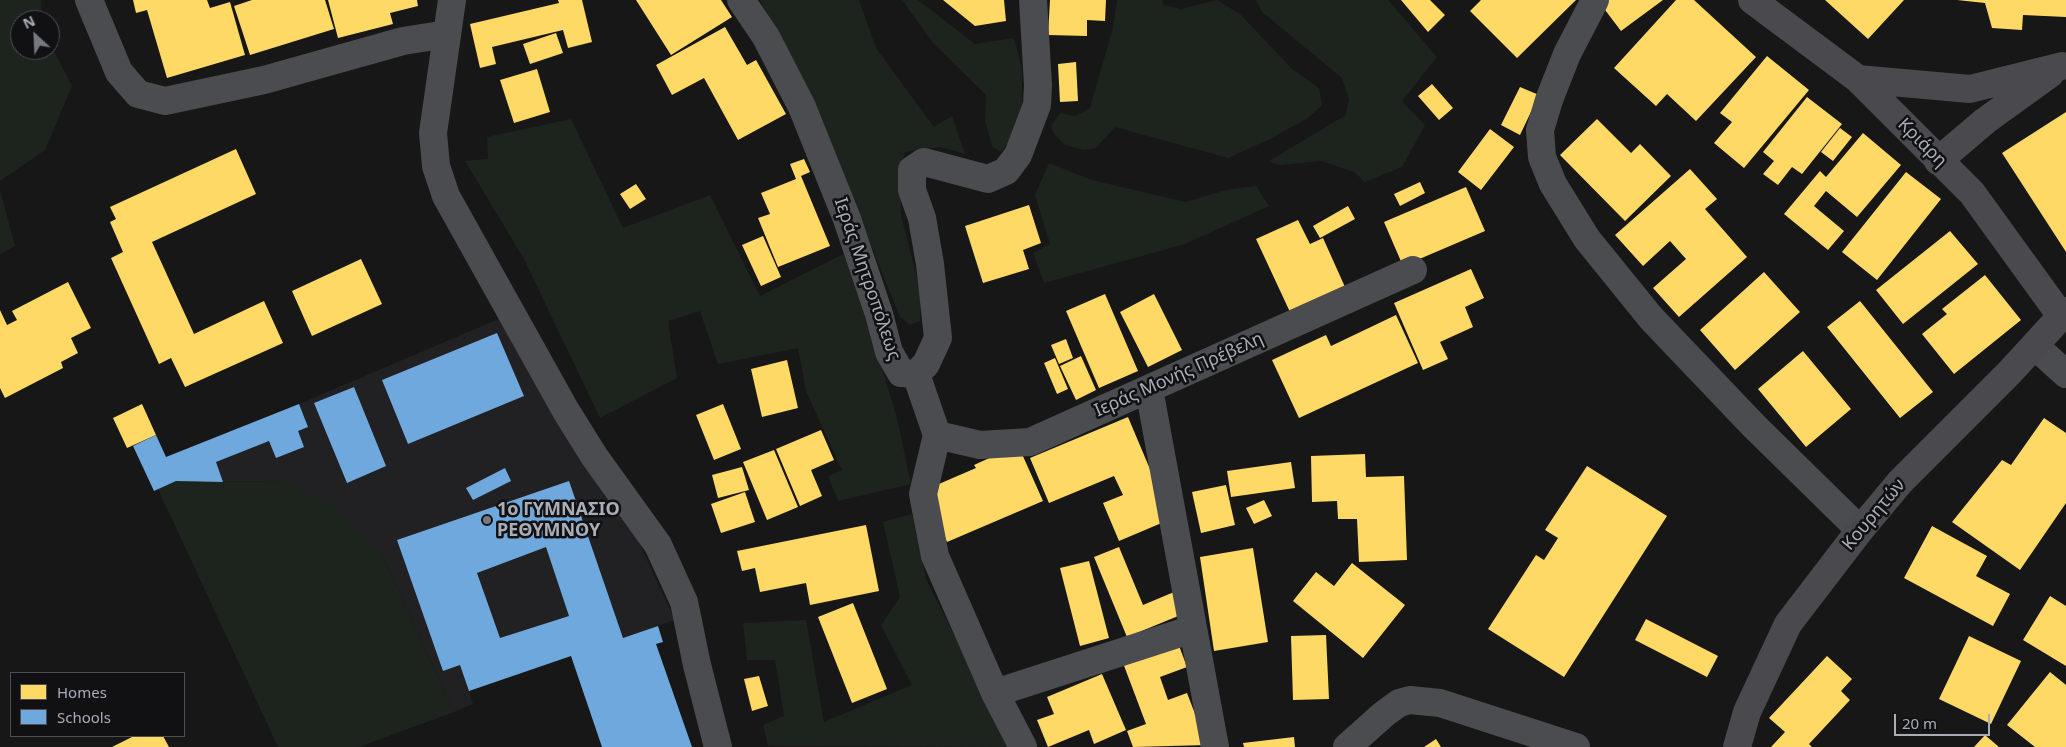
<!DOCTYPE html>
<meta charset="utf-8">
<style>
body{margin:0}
#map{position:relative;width:2066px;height:747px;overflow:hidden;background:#171717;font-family:"Noto Sans",sans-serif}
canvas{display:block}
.legend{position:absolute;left:10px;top:672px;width:175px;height:65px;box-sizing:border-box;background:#111113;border:1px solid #4d4f55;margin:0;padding:6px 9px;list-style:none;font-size:15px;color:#a8adb8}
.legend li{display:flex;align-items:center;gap:10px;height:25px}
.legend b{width:25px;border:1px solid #4d4f55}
.north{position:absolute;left:10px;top:10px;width:50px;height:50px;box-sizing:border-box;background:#111113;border:1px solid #4d4f55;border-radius:50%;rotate:335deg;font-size:14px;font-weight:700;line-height:20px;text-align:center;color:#a8adb8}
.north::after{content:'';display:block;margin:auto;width:18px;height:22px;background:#757880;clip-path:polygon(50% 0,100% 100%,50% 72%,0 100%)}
.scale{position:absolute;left:1894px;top:714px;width:96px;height:22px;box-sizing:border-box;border:2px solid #a8adb8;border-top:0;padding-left:6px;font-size:15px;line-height:18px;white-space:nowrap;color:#a8adb8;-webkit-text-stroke:4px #111113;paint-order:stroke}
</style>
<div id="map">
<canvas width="2066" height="747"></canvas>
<ul class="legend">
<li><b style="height:14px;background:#ffd966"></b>Homes</li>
<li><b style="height:14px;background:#6fa8dc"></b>Schools</li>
</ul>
<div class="north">N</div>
<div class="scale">20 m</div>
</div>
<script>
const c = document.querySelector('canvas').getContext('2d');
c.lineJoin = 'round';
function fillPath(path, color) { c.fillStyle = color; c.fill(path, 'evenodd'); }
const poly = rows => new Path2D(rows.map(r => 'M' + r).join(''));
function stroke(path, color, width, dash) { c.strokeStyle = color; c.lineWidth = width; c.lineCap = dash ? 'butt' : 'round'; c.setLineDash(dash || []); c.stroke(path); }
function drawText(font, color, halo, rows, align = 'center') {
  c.font = font + ' "Noto Sans",sans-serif'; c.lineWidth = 5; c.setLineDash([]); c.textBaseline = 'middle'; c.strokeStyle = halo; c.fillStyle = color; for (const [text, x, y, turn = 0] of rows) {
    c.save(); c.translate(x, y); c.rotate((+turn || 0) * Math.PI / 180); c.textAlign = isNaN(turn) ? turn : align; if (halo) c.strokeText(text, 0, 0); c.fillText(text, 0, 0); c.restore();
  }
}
fillPath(poly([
 [501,318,557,418,596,482,635,534,675,620,469,691,473,704,454,712,382,555,288,482,176,481,166,457,299,404]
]), '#212123');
fillPath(poly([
 [0,0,41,0,42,20,20,20,20,50,50,50,50,43,72,86,45,150,0,181],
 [760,0,859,0,876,48,934,127,952,116,965,154,940,147,905,152,900,173,901,215,921,294,920,321,910,325,900,317,825,132],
 [902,0,918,0,975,44,1014,38,1022,69,1022,108,1010,141,1001,152,992,146,985,121,986,95,933,43],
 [1117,0,1162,0,1164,5,1181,9,1217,0,1240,14,1292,69,1319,88,1322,105,1308,118,1270,139,1228,158,1115,127,1096,148,1084,150,1065,145,1054,134,1051,126,1060,113,1075,116,1090,108,1113,28],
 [1256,0,1388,0,1437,57,1402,101,1425,125,1402,167,1365,182,1354,172,1322,161,1278,165,1269,161,1346,115,1349,99,1342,78,1262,12],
 [571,119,623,228,710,195,760,296,847,252,897,418,911,484,838,501,828,476,842,470,806,391,798,348,718,364,700,311,668,321,677,378,600,418,524,259,465,161,488,159,487,137],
 [1049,163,1092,180,1185,202,1226,190,1256,186,1269,206,1185,244,1044,283,1033,253,1050,244,1035,195],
 [0,190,15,246,0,254],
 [176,481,288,482,336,507,382,555,454,712,359,747,278,747,158,489],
 [912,514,926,579,1010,747,768,746,763,725,784,716,775,660,747,660,743,623,806,620,824,722,912,685,881,625,900,597,883,522]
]), '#1d241e');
fillPath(poly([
 [133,0,207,0,210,8,230,2,245,55,167,78,147,10,136,13],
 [252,0,325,0,334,29,250,55,234,6],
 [328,0,417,0,418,6,390,13,393,24,338,38],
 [558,0,582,0,592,42,568,48,563,30,492,47,496,64,480,68,470,24,559,3],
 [636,0,721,0,732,17,671,55],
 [943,0,1004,0,1006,21,975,26],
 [1050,0,1106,0,1105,21,1087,20,1087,36,1048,35],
 [1401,0,1430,0,1445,15,1428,32],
 [1481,0,1576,0,1517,58,1470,11],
 [1602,0,1663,0,1621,31,1599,2],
 [1676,0,1694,0,1756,57,1696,121,1667,94,1656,106,1614,68],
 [1825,0,1904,0,1868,39],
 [1957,0,2066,0,2066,17,2023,15,2022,30,1992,28,1985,3],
 [725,27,747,65,756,60,786,114,738,140,704,78,672,95,656,65],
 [556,33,563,53,530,64,523,44],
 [1767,56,1809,90,1744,168,1714,143,1732,122,1720,113],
 [1076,62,1078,101,1060,102,1058,64],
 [537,69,550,112,514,123,500,80],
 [1432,84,1453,108,1439,120,1418,96],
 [1520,87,1539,95,1520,135,1501,125],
 [1807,97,1842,124,1802,174,1792,167,1778,185,1763,174,1774,161,1763,152],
 [2066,112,2066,252,2002,153],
 [1597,119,1631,153,1640,144,1671,176,1625,221,1560,155],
 [1840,128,1852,137,1833,161,1821,152],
 [1490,129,1514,147,1481,190,1458,172],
 [1863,133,1901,165,1857,217,1826,191,1814,206,1844,231,1828,250,1784,214,1820,171,1826,177],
 [236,149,256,194,152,242,194,334,264,301,283,343,185,387,171,358,159,364,111,258,123,252,110,222,116,219,110,207],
 [804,159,810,172,801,176,830,246,778,267,758,218,770,214,761,193,796,179,790,164],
 [1690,169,1717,199,1705,209,1747,257,1679,317,1653,288,1686,259,1670,241,1643,266,1615,235],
 [1906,172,1941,199,1877,280,1842,252],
 [1420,182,1425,193,1400,206,1394,194],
 [636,184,646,199,630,209,620,194],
 [1466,187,1485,231,1403,266,1384,222],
 [1029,205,1041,243,1023,250,1029,269,983,283,965,226],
 [1348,206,1355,219,1320,238,1313,226],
 [1298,220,1310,244,1323,238,1345,287,1290,312,1256,239],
 [1950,231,1978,264,1903,324,1876,290],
 [763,236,781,277,761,286,742,245],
 [361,259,382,304,312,336,292,291],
 [1471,269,1484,298,1465,307,1473,327,1440,342,1448,359,1423,370,1394,303],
 [1764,272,1800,312,1735,370,1700,330],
 [1985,275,2021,320,1954,374,1922,334,1947,314,1942,309],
 [68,282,91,328,71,338,78,353,61,362,63,368,5,398,0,388,0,310,7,325,17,320,12,311],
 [1105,294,1138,371,1099,388,1066,311],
 [1154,294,1182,350,1148,367,1120,312],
 [1860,301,1933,392,1900,418,1827,327],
 [1396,315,1418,363,1299,418,1272,360,1326,335,1331,346],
 [1066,339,1073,358,1059,364,1051,345],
 [1803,351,1851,409,1806,447,1758,389],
 [1081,356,1096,390,1076,400,1060,366],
 [1055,358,1068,389,1057,394,1044,363],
 [787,360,798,408,762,417,751,369],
 [142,404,156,435,127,448,113,418],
 [723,404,741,449,714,460,696,415],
 [1128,417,1171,519,1119,541,1103,503,1123,495,1114,476,1049,503,1030,458],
 [2044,418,2066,433,2066,503,2020,570,1952,522,2002,460,2011,465],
 [821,430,834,460,811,470,822,496,800,506,776,449],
 [1018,445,1043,501,947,542,925,490,976,468,974,465],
 [774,450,798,507,767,520,743,462],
 [1365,454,1366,477,1404,476,1407,560,1359,562,1357,519,1338,519,1337,501,1312,502,1311,456],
 [1291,462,1295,488,1231,497,1227,471],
 [1587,466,1667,516,1564,677,1488,629,1536,555,1544,560,1558,538,1545,530],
 [742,467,749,490,718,498,712,475],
 [1226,485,1235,525,1201,533,1192,492],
 [745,492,755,522,721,533,711,504],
 [1264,500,1272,516,1254,524,1246,508],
 [866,525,879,591,810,605,806,583,760,592,755,568,742,571,737,551],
 [1932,526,1987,556,1976,576,2010,594,1993,626,1904,578],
 [1119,547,1143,605,1174,592,1183,614,1127,637,1094,557],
 [1253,548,1268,642,1214,651,1200,557],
 [1089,561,1109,638,1080,646,1060,568],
 [1352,563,1405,605,1363,658,1293,601,1316,572,1334,586],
 [2050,596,2066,606,2066,666,2023,640],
 [853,603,887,689,852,703,818,617],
 [1646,619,1718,656,1707,677,1635,640],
 [1326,635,1329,699,1293,700,1291,636],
 [1969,636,2021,661,1991,724,1939,699],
 [1178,643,1187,667,1160,677,1168,700,1187,693,1207,745,1133,747,1127,731,1146,724,1123,663],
 [1827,656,1852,679,1841,691,1850,700,1809,744,1812,747,1771,747,1785,732,1769,718],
 [2050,672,2066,685,2066,747,2035,747,2007,725],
 [1102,674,1126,730,1094,744,1089,730,1048,747,1037,720,1054,714,1047,697],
 [759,676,768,706,752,711,744,679],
 [1985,735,1999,747,1974,747],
 [134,736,163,736,169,747,112,747],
 [1294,737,1295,747,1244,747,1243,743],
 [1436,739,1441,747,1424,747]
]), '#ffd966');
fillPath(poly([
 [497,333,524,396,408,444,382,380],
 [354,387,386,466,347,483,314,403],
 [299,404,308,427,298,431,304,447,276,458,269,441,216,462,223,482,176,481,154,491,133,446,156,435,166,457],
 [505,468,511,481,473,500,466,488],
 [569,481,623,638,658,626,663,642,656,644,692,747,602,747,571,656,469,691,460,665,443,671,397,540],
 [546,547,569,616,500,638,477,573]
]), '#6fa8dc');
stroke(poly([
 [89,0,119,72,138,94,165,101,264,80,403,41,447,34],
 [452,0,433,133,436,166,446,196,566,411,594,456,658,545,684,602,697,665,718,747],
 [741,0,766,37,802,107,847,219,879,314,889,352,901,373,916,374,926,364,938,338,930,264,922,218,912,190,912,170,924,162,988,179,1006,171,1018,155,1037,105,1038,85,1033,0],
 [1595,0,1567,54,1549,100,1540,130,1542,157,1553,184,1587,239,1651,318,1754,426,1860,530],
 [2035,346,2066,374],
 [916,374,937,435,923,494,935,556,995,693,1023,747],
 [1149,389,1215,747],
 [937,435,980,445,1030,442,1413,270],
 [995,693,1193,629],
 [1347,747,1384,714,1399,703,1410,700,1440,703,1576,747]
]), '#4b4c50', 28);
stroke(poly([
 [1752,0,1858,79,1972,193,2061,316],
 [1858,79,1970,89,2062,66],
 [1938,161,1985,121,2050,74],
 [1737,747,1747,712,1788,624,1860,530,1900,482,2009,373,2066,311]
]), '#4a4a4e', 28);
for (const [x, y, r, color] of [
 [487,520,5,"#757880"]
]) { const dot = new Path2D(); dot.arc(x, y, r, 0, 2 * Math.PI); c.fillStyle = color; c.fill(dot); stroke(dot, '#111113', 2); }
drawText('18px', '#a8adb8', '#111113', [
 ["Κριάρη",1922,143,45],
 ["Ιεράς Μητροπόλεως",867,279,71],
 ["Ιεράς Μονής Πρέβελη",1179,375,-24],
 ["Κουρητών",1874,515,-50]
]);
drawText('bold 18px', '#a8adb8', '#111113', [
 ["1ο ΓΥΜΝΑΣΙΟ",497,510],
 ["ΡΕΘΥΜΝΟΥ",497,531]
], 'left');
</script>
